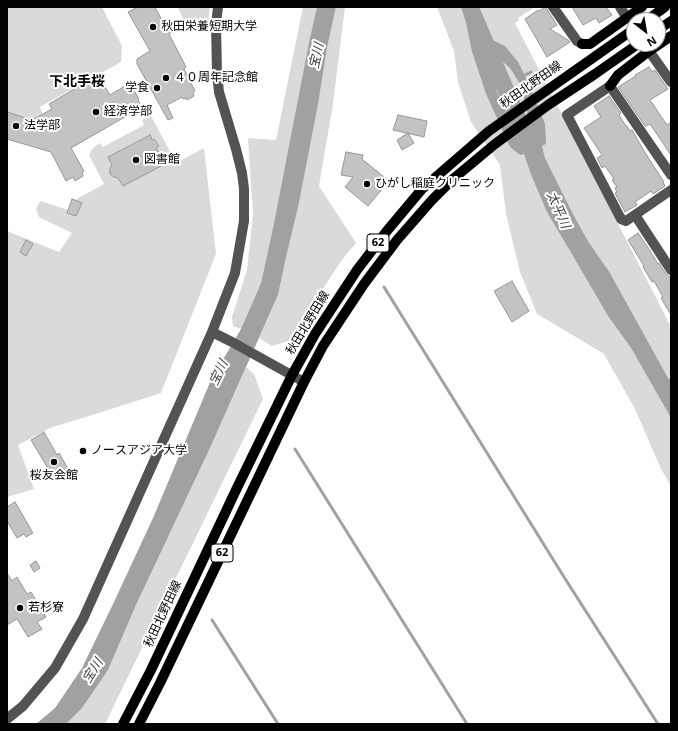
<!DOCTYPE html>
<meta charset="utf-8">
<style>
body{margin:0}
#map{position:relative;width:678px;height:731px;overflow:hidden;background:#fff;font-family:"Open Sans",sans-serif}
canvas{display:block}
.frame{position:absolute;inset:0;border:8px solid #000;pointer-events:none}
.north{position:absolute;left:626px;top:12px;width:40px;height:40px;box-sizing:border-box;background:#fff;border:1px solid #999;border-radius:50%;rotate:149deg;font-size:11px;font-weight:700;line-height:16px;text-align:center;color:#000}
.north::after{content:'';display:block;margin:auto;width:14px;height:18px;background:#000;clip-path:polygon(50% 0,100% 100%,50% 72%,0 100%)}
</style>
<div id="map">
<canvas width="678" height="731"></canvas>
<div class="frame"></div>
<div class="north">N</div>
</div>
<script>
const c = document.querySelector('canvas').getContext('2d');
c.lineJoin = 'round';
function fillPath(path, color) { c.fillStyle = color; c.fill(path, 'evenodd'); }
const poly = rows => new Path2D(rows.map(r => 'M' + r).join(''));
function stroke(path, color, width, dash) { c.strokeStyle = color; c.lineWidth = width; c.lineCap = dash ? 'butt' : 'round'; c.setLineDash(dash || []); c.stroke(path); }
function drawText(font, color, halo, rows, align = 'center') {
  c.font = font + ' "Open Sans","Noto Sans JP",sans-serif'; c.lineWidth = 4; c.setLineDash([]); c.textBaseline = 'middle'; c.strokeStyle = halo; c.fillStyle = color; for (const [text, x, y, turn = 0] of rows) {
    c.save(); c.translate(x, y); c.rotate((+turn || 0) * Math.PI / 180); c.textAlign = isNaN(turn) ? turn : align; if (halo) c.strokeText(text, 0, 0); c.fillText(text, 0, 0); c.restore();
  }
}
fillPath(poly([
 [7,7,102,7,122,46,121,62,40,107,42,114,32,120,7,113],
 [178,7,210,7,207,33,183,19],
 [303,7,318,7,274,223,261,283,241,329,233,326,232,317,247,270,253,215,248,138,276,140],
 [336,7,345,7,333,104,319,186,356,243,341,261,289,341,272,346,259,338,278,295,288,249,298,209,327,48],
 [437,7,461,7,466,23,472,52,486,94,510,147,524,154,530,172,570,251,608,316,631,348,671,418,671,486,661,469,635,409,604,354,586,343,537,314,520,272,506,214,500,165,471,122,458,82,454,51],
 [479,7,535,7,518,18,519,20,515,23,671,327,671,380,668,379,610,273,588,241,573,214,545,158,542,146,546,144,505,46,493,40,483,21],
 [498,58,510,68,521,86,531,136,520,144,497,91,489,65],
 [151,116,176,163,204,148,216,254,161,393,102,412,50,428,18,445,34,489,7,497,7,231,59,252,72,233,39,217,36,209,40,201,68,210,67,213,76,215,82,203,75,200,104,184,89,155,93,148,100,143,103,147,144,125,142,120],
 [149,135,152,140,154,139,159,146,156,148,164,164,123,186,118,178,114,177,110,174,110,168,112,164,108,157],
 [246,367,254,374,263,399,105,724,66,724,108,670,136,605,210,448]
]), '#dadada');
fillPath(poly([
 [317,7,336,7,327,48,318,104,298,208,287,253,278,295,210,448,136,605,108,670,82,708,66,724,36,724,55,708,82,668,114,602,153,518,211,380,241,329,261,283,274,223,309,43],
 [461,7,479,7,483,21,493,40,505,46,518,62,529,84,545,124,546,144,542,146,545,158,573,214,588,241,610,273,668,378,671,380,671,418,631,348,608,316,570,251,547,212,530,172,524,154,520,155,510,147,486,94,472,52,466,23],
 [498,58,510,68,521,86,531,131,531,136,520,144,497,92,489,65]
]), '#a1a1a1');
stroke(poly([
 [525,75,531,72],
 [384,287,564,577,658,724],
 [295,449,467,724],
 [212,620,278,724]
]), '#a1a1a1', 3);
stroke(poly([
 [470,7,536,160]
]), '#a1a1a1', 17);
const building = poly([
 [138,7,155,7,163,22,166,21,172,32,169,34,186,67,184,69,195,91,193,93,194,96,187,100,186,98,183,99,182,97,167,105,173,118,168,120,137,64,137,59,150,51,128,12,138,7],
 [546,7,548,11,557,25,550,29,568,40,570,42,547,57,525,19,538,10,539,11,546,7],
 [572,7,606,7,612,15,599,23,596,18,583,25,572,7],
 [649,67,652,72,655,70,668,89,650,100,667,125,671,122,671,155,650,124,646,126,645,126,618,87,636,76,635,75,649,67],
 [98,75,110,95,125,86,127,90,132,87,139,99,138,100,140,104,136,107,137,110,71,148,84,171,82,173,83,176,75,181,73,177,66,181,51,152,7,139,7,112,32,120,52,109,49,104,98,75],
 [609,96,621,113,619,115,626,126,627,126,630,131,632,130,644,151,664,182,663,182,665,186,653,194,651,191,635,202,637,205,625,212,615,193,617,192,615,188,617,187,612,180,614,179,605,166,602,168,597,158,602,155,584,128,601,117,594,106,609,96],
 [398,115,427,121,424,137,393,130,398,115],
 [408,133,414,143,402,150,397,140,408,133],
 [150,135,152,140,154,139,159,146,156,148,165,164,123,186,118,178,114,177,110,174,110,168,112,165,108,157,150,135],
 [346,152,363,155,362,159,389,181,368,206,345,187,353,177,341,175,346,152],
 [72,199,82,203,76,216,67,213,72,199],
 [638,233,649,249,658,264,659,263,666,274,671,278,671,315,661,298,663,297,654,281,652,282,643,267,644,266,628,240,638,233],
 [26,240,33,244,26,256,20,252,26,240],
 [512,281,529,311,512,322,494,291,512,281],
 [44,432,57,455,59,453,70,472,59,479,57,475,51,477,47,471,49,470,31,440,44,432],
 [15,502,33,533,26,537,24,534,17,538,7,521,7,507,15,502],
 [36,561,40,568,34,572,30,565,36,561],
 [7,573,12,581,17,577,27,594,31,592,46,617,37,622,42,629,28,637,17,619,7,625,7,573]
]);
fillPath(building, '#c3c3c3');
stroke(building, '#979797', 1);
stroke(poly([
 [553,7,577,41,582,44],
 [620,7,627,18],
 [649,51,671,82],
 [671,175,610,86,567,115,621,219,626,221,671,190],
 [635,215,671,270],
 [212,332,232,342,304,382],
 [7,719,23,706,55,668,83,619,212,332,235,273,244,221,244,189,242,173,236,149,219,92,217,74,216,24,218,7]
]), '#535353', 10);
stroke(poly([
 [647,20,665,7],
 [658,30,671,21],
 [582,44,590,44,642,7],
 [610,86,618,75,649,51,671,36],
 [123,724,151,670,236,490,292,375,315,334,357,270,386,232,422,189,489,131,634,29],
 [139,724,160,683,304,382,323,346,364,284,397,240,432,200,453,179,495,144,548,105,595,74,638,44]
]), '#000', 10);
for (const [x, y, r, color] of [
 [153,27,4,"#000"],
 [166,78,4,"#000"],
 [157,88,4,"#000"],
 [96,112,4,"#000"],
 [16,126,4,"#000"],
 [136,160,4,"#000"],
 [367,184,4,"#000"],
 [83,451,4,"#000"],
 [54,462,4,"#000"],
 [20,608,4,"#000"]
]) { const dot = new Path2D(); dot.arc(x, y, r, 0, 2 * Math.PI); c.fillStyle = color; c.fill(dot); stroke(dot, '#fff', 1.5); }
for (const [x, y, w] of [
 [378,243,22],
 [222,553,22]
]) { const box = new Path2D(); box.roundRect(x - w / 2, y - 9, w, 18, 3); c.fillStyle = '#fff'; c.fill(box); stroke(box, '#000', 1); }
drawText('bold 11px', '#000', null, [
 ["62",378,243],
 ["62",222,553]
]);
drawText('12px', '#000', '#fff', [
 ["秋田栄養短期大学",161,27],
 ["４０周年記念館",174,78],
 ["学食",149,88,"right"],
 ["経済学部",104,112],
 ["法学部",24,126],
 ["図書館",144,160],
 ["ひがし稲庭クリニック",375,184],
 ["ノースアジア大学",91,451],
 ["桜友会館",54,476,"center"],
 ["若杉寮",28,608]
], 'left');
drawText('12px', '#000', '#fff', [
 ["秋田北野田線",531,85,-35],
 ["秋田北野田線",308,323,-59],
 ["秋田北野田線",163,614,-65]
]);
drawText('italic 13px', '#424242', '#fff', [
 ["宝川",317,56,-77],
 ["太平川",558,210,66],
 ["宝川",219,373,-64],
 ["宝川",93,671,-58]
]);
drawText('bold 14px', '#000', '#fff', [
 ["下北手桜",77,82]
]);
</script>
